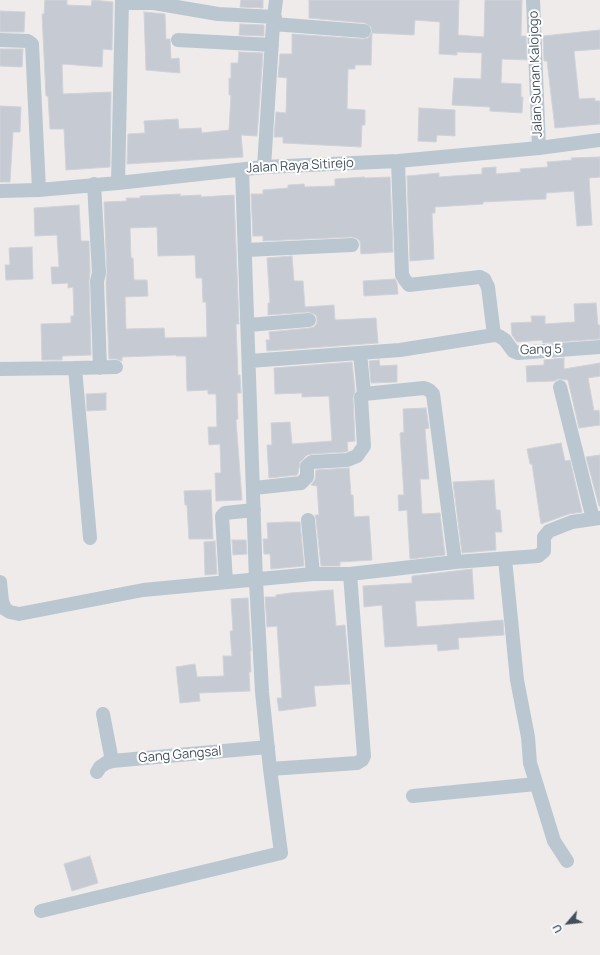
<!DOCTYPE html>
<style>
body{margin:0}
#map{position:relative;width:600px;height:955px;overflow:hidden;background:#efebeb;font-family:Manrope,sans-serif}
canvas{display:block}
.north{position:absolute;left:548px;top:903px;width:40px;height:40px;-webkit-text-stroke:3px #fff;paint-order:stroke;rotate:242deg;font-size:11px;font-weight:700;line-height:16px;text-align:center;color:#42505b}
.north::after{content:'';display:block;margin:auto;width:14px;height:18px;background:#42505b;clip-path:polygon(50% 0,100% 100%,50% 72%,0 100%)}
</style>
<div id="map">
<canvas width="600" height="955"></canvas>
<div class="north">U</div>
</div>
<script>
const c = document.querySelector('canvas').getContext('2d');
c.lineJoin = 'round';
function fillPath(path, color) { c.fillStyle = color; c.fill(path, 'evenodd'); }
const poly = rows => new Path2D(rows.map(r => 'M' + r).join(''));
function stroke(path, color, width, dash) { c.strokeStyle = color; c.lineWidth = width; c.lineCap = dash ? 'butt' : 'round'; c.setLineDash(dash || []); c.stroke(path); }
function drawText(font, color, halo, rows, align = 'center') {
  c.font = font + ' Manrope,sans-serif'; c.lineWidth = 4; c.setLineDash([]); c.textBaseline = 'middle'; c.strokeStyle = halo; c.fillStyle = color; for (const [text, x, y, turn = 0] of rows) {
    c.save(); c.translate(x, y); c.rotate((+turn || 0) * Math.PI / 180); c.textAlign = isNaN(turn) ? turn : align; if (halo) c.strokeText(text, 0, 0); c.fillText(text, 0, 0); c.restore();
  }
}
const building = poly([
 [45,0,67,0,67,5,91,6,92,0,113,2,112,50,103,49,102,67,62,64,63,94,111,92,110,167,66,170,64,129,50,129,48,96,46,96,42,14,44,14,45,0],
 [241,0,263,0,263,8,240,7,241,0],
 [309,0,459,0,458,35,484,37,485,0,522,0,521,36,526,36,527,60,502,59,501,83,521,84,521,97,523,97,522,113,490,111,490,107,452,105,454,78,481,79,482,53,457,52,457,55,439,54,440,22,415,20,414,35,372,33,371,65,355,65,355,69,348,69,347,109,365,110,365,125,362,125,361,147,283,143,283,137,274,137,276,112,286,113,287,78,278,77,280,54,292,54,292,34,363,39,368,38,372,32,371,27,365,23,309,18,309,0],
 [0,11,25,12,24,32,0,32,0,11],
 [144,12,165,14,166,39,170,39,171,59,179,58,180,73,146,70,144,12],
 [240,24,264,25,264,36,239,35,240,24],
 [600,30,600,49,574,51,579,99,595,98,595,101,600,101,600,124,555,128,547,61,544,61,543,36,600,30],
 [0,49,23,49,22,67,0,66,0,49],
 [239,52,263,53,257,136,241,135,243,157,127,164,128,134,145,133,144,121,178,119,179,129,201,128,202,133,229,130,231,95,229,95,229,78,231,79,231,63,238,63,239,52],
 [0,106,21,107,20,132,13,132,10,182,0,182,0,106],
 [419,108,455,110,455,136,437,135,436,142,418,141,419,108],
 [600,157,600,177,589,178,592,225,577,226,574,191,546,193,546,199,483,202,483,204,435,207,435,213,432,213,434,259,410,261,407,176,439,173,439,177,482,174,482,168,496,167,496,174,521,172,520,169,548,167,547,162,572,160,571,158,600,157],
 [364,177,364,178,390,177,393,252,361,254,360,241,356,238,352,237,263,241,263,236,253,236,251,194,263,194,263,190,288,188,288,185,304,184,305,187,335,186,335,179,364,177],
 [180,194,180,196,201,195,201,197,234,195,239,324,236,324,238,375,240,375,241,393,237,393,238,419,236,420,242,500,216,501,215,473,221,473,220,444,209,445,208,427,217,427,216,394,208,394,208,390,187,391,186,356,176,356,176,355,122,357,122,361,116,359,109,359,106,282,107,273,104,202,127,201,126,198,140,198,140,196,180,194],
 [157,227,158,256,195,255,196,278,202,278,203,302,206,302,207,337,165,338,164,328,126,329,125,297,148,296,147,280,134,280,133,258,131,258,130,228,157,227],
 [79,205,81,241,89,241,90,272,89,281,91,355,62,356,62,360,42,360,41,324,71,323,71,316,74,316,73,287,68,288,68,283,52,284,51,267,59,267,57,235,35,236,34,208,79,205],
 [32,247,33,279,6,280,5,265,10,265,9,248,32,247],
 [292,256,294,281,303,281,305,307,334,305,335,320,376,318,378,343,267,351,266,340,270,340,269,332,310,328,314,327,317,323,317,319,316,315,309,312,268,315,268,303,270,303,267,258,292,256],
 [395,279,397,283,398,294,364,296,363,281,395,279],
 [596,303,598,325,600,325,600,339,543,343,542,340,517,342,512,335,511,323,532,322,531,316,545,316,545,324,575,322,574,304,596,303],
 [564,358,564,369,600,363,600,376,588,378,594,411,599,410,600,425,579,428,568,380,558,379,554,381,527,382,526,366,544,365,544,360,564,358],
 [379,360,380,366,397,365,397,382,371,383,369,361,379,360],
 [352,362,355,391,353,398,355,441,347,442,348,451,345,452,312,454,307,455,300,462,298,473,297,475,269,478,267,445,272,445,271,423,290,422,292,444,332,441,329,396,302,397,302,393,275,394,274,368,352,362],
 [106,393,106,410,87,411,86,394,106,393],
 [426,408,429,428,425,429,429,479,420,479,422,514,440,513,445,555,410,559,407,510,399,511,398,495,404,495,400,433,404,432,403,409,426,408],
 [561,443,565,461,570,460,582,512,569,514,541,524,532,464,530,464,527,449,561,443],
 [600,455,600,506,599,506,586,457,600,455],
 [349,468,351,495,353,495,354,517,369,516,372,560,340,562,340,566,321,566,316,519,315,515,319,515,317,486,311,485,315,480,316,470,349,468],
 [494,480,496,510,500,510,502,532,495,532,496,550,462,553,453,482,494,480],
 [211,490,213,539,189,539,187,505,185,505,184,491,211,490],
 [287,522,300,522,304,566,271,569,270,554,264,554,263,539,268,539,267,523,287,522],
 [232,540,246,540,247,554,233,555,232,540],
 [215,541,217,574,205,575,204,542,215,541],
 [472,569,474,599,415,601,417,627,503,620,504,635,458,638,459,649,438,651,437,644,385,647,382,605,364,607,363,586,412,583,412,576,472,569],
 [333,590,336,626,345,625,350,684,314,686,316,706,279,711,277,698,282,698,277,626,267,627,265,597,276,597,276,595,290,593,333,590],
 [248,598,251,651,250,651,251,672,249,672,250,691,199,693,200,701,180,703,176,667,195,664,197,677,224,676,223,656,232,656,230,631,233,631,231,599,248,598],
 [90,856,98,883,72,891,64,864,90,856]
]);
fillPath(building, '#c6cad2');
stroke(building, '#cfd2d8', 1);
stroke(poly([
 [533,0,539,148],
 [122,3,154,3,218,14,275,17],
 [273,24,364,31],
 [0,40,28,41,32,44,39,190],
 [178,40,272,45],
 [398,161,402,275,405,280,409,285,480,277,484,279,488,287,494,335],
 [264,167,273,24,276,0],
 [118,183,122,0],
 [94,184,99,273,97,281,100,368],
 [0,191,39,190,118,183,264,167,398,161,539,148,600,140],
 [246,250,352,245],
 [248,325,309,320],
 [360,353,364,394,424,388,429,390,433,394,455,562],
 [249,361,400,350,494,335,499,336,505,340,513,351,518,353,600,347],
 [0,369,75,368],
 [560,387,593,519],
 [254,488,301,483,307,477,307,466,312,462,347,460,357,456,364,446,361,397,364,394],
 [308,520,313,574],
 [90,538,75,368,116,367],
 [505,559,517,680,528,737,530,763,554,841,567,861],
 [0,582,2,601,5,609,10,612,19,614,143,590,313,574,350,574,455,562,538,556,544,551,544,537,549,531,572,522,600,518],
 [226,582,222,516,225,513,254,510],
 [103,714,112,761],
 [270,769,357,763,362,760,364,756,350,574],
 [97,772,100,767,106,763,112,761,268,747],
 [413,796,536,784],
 [41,911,281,853,270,769,262,692,256,581,242,170]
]), '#bac7d0', 14);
drawText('13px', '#42505b', '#fff', [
 ["Jalan Sunan Kalojogo",536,74,-92],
 ["Jalan Raya Sitirejo",300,166,-3],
 ["Gang 5",541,350,-2],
 ["Gang Gangsal",180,755,-5]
]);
</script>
